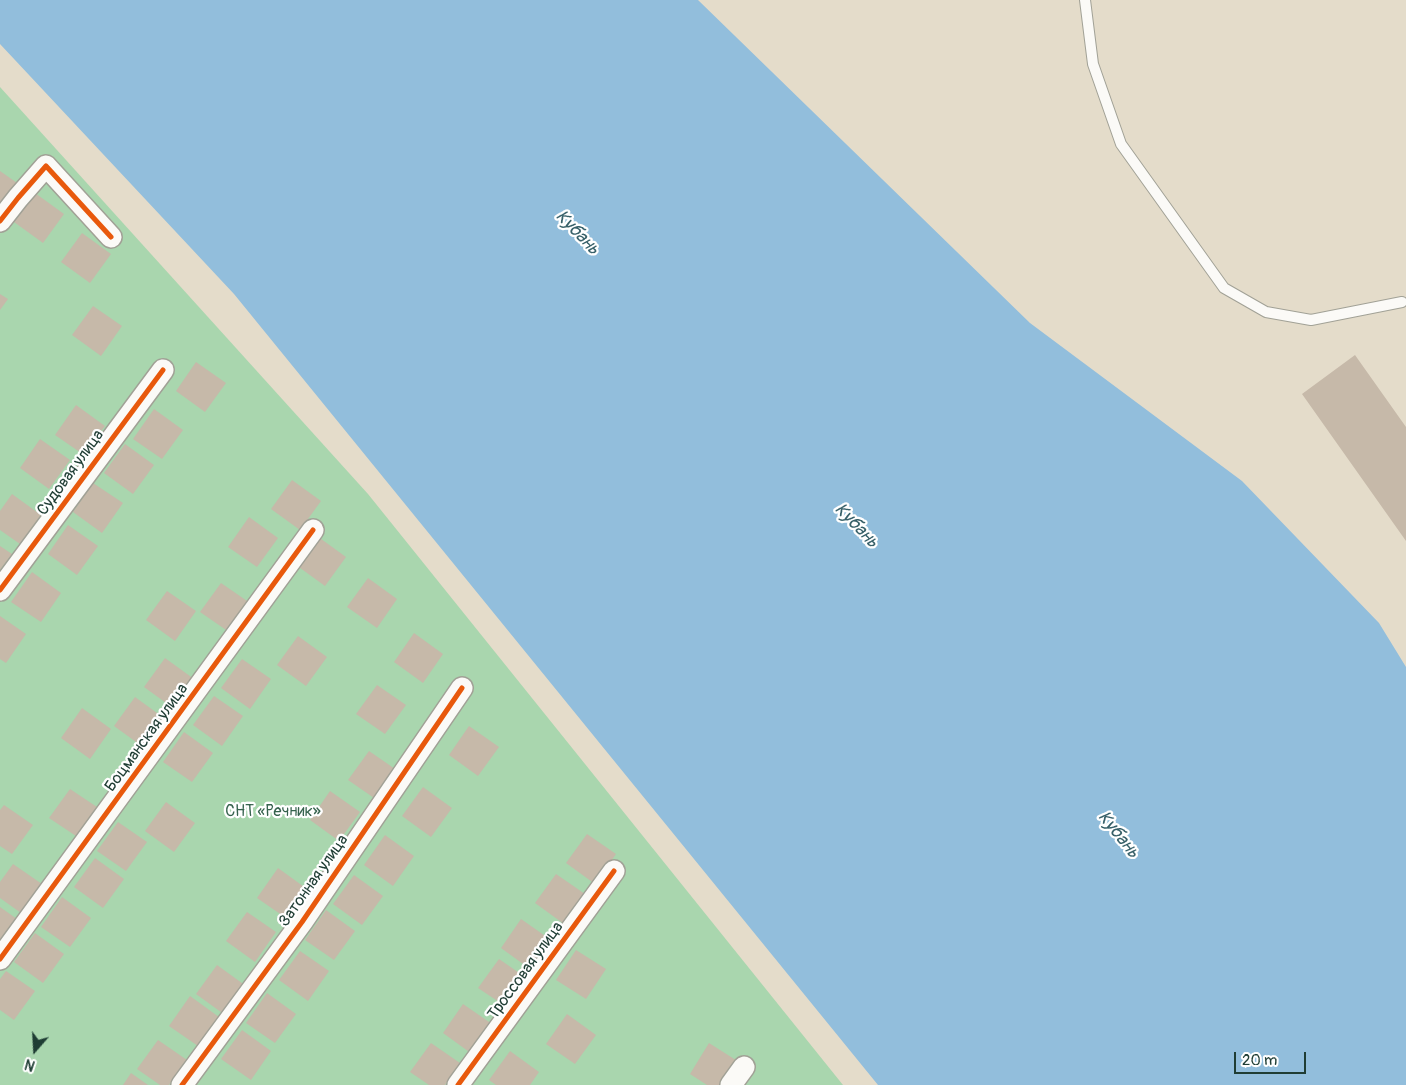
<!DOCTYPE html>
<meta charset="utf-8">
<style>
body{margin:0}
#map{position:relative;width:1406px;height:1085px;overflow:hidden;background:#e4dcca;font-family:Pangolin,sans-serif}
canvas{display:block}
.north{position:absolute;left:10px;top:1025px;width:50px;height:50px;-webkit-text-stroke:4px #fff;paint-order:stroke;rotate:199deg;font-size:14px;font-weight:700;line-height:20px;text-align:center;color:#1f3d34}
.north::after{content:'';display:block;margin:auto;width:18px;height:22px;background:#1f3d34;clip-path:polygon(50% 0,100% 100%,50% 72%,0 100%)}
.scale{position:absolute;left:1234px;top:1052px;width:72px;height:22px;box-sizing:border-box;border:2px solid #1f3d34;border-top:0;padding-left:6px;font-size:15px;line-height:18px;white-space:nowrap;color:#1f3d34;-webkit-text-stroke:4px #fff;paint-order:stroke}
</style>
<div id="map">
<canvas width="1406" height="1085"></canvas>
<div class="north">N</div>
<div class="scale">20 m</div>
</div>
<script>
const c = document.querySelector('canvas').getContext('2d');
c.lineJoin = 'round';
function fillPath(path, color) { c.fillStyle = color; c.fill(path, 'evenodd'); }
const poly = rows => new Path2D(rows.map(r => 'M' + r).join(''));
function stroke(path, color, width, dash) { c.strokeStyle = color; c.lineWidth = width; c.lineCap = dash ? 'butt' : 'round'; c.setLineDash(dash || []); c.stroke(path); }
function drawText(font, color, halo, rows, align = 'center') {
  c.font = font + ' Pangolin,sans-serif'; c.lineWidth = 4.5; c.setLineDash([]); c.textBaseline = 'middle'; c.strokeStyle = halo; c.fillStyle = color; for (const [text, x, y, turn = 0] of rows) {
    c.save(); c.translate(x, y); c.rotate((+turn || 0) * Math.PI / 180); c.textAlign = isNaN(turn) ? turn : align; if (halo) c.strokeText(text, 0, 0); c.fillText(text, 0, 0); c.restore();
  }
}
fillPath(poly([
 [0,87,368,494,843,1085,0,1085]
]), '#a9d6ae');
fillPath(poly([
 [0,0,698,0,1030,323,1242,481,1379,623,1406,667,1406,1085,878,1085,234,294,0,44]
]), '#92bedc');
fillPath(poly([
 [0,171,20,185,0,213],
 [35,193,64,214,43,243,14,222],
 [82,233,111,254,90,283,61,262],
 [0,294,8,299,0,310],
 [93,306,122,326,101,356,72,335],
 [1355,355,1406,427,1406,541,1302,394],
 [196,362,226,383,205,412,176,391],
 [76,405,105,426,84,455,55,435],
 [154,409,183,430,162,459,133,439],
 [40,439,70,460,49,489,20,468],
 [125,444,154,465,133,494,104,473],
 [292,480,321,501,300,530,271,509],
 [93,483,123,503,102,533,73,512],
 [12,494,41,515,20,544,0,530,0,511],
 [249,517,278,538,257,567,228,547],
 [68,525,98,546,77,575,48,554],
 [317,536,346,557,325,586,296,565],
 [0,546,12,554,0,570],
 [32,572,61,593,41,622,11,602],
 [368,578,397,599,377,628,347,607],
 [221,583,250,603,229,632,200,612],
 [167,591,196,611,175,641,146,620],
 [0,616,26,634,6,663,0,659],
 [414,633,443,654,423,683,394,662],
 [298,636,327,657,306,686,277,665],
 [165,658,194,679,173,708,144,687],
 [242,659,271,679,250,709,221,688],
 [377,685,406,705,385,734,356,714],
 [214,696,243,716,222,746,193,725],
 [135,697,164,718,143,747,114,726],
 [82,708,111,729,90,759,61,738],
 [469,726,499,747,478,776,449,755],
 [184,732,213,753,192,782,163,762],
 [369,751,398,771,377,800,348,780],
 [423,787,452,808,431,837,402,816],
 [70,789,100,809,79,838,49,818],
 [330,791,360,812,339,841,310,820],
 [166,802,195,823,174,852,145,831],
 [4,805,33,825,12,854,0,846,0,810],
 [118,822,147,842,126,871,97,851],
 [587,834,616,854,595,884,566,863],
 [385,835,414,856,393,886,364,865],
 [95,858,124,879,103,908,74,887],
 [13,864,42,884,21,913,0,898,0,882],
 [278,868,307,889,286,918,257,898],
 [556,874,585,894,564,924,535,903],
 [354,875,383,896,362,925,333,904],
 [62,897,91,918,70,947,41,927],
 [0,907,17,919,0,942],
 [326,910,355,931,334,960,305,940],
 [247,912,276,932,255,962,226,941],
 [521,919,551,940,530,969,501,948],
 [35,933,64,954,43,983,14,962],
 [576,950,606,969,586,999,556,980],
 [300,951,329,971,308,1001,279,980],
 [499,959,528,979,508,1008,478,988],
 [217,965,246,986,225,1015,196,994],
 [6,971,35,991,14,1020,0,1010,0,979],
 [267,993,296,1014,275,1043,246,1023],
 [190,996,219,1017,198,1046,169,1026],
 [463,1004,492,1024,472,1054,443,1033],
 [567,1014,596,1035,575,1064,546,1044],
 [242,1030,271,1051,251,1080,221,1059],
 [158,1040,187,1060,169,1085,160,1085,137,1069],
 [431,1043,460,1063,445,1085,429,1085,410,1072],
 [709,1043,739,1062,724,1085,707,1085,690,1074],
 [510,1051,539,1072,530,1085,496,1085,489,1080],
 [131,1073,148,1085,123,1085]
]), '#c6b9a9');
const lane = poly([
 [1085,0,1093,64,1121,144,1224,288,1266,312,1311,320,1402,302]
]);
const street = poly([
 [0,221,18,198,46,166,111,237],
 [0,590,163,370],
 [0,959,313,530],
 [182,1085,302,922,462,688],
 [458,1085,614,871],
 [731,1085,744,1067]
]);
stroke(lane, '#a1a196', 12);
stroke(street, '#a1a196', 24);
stroke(lane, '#fbfaf7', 10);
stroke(street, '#fbfaf7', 21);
stroke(poly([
 [0,221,18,198,46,166,111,237],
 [0,590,163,370],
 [0,959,313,530],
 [182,1085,302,922,462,688],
 [458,1085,614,871]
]), '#e8590c', 5);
drawText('16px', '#1f3d34', '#fff', [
 ["Судовая улица",71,473,-54],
 ["Боцманская улица",147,738,-54],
 ["Затонная улица",314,881,-55],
 ["Троссовая улица",526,971,-54]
]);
drawText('16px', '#35624d', '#fff', [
 ["СНТ «Речник»",273,812]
]);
drawText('italic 18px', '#376069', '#fff', [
 ["Кубань",577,233,46],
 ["Кубань",856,526,46],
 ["Кубань",1118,835,51]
]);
</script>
